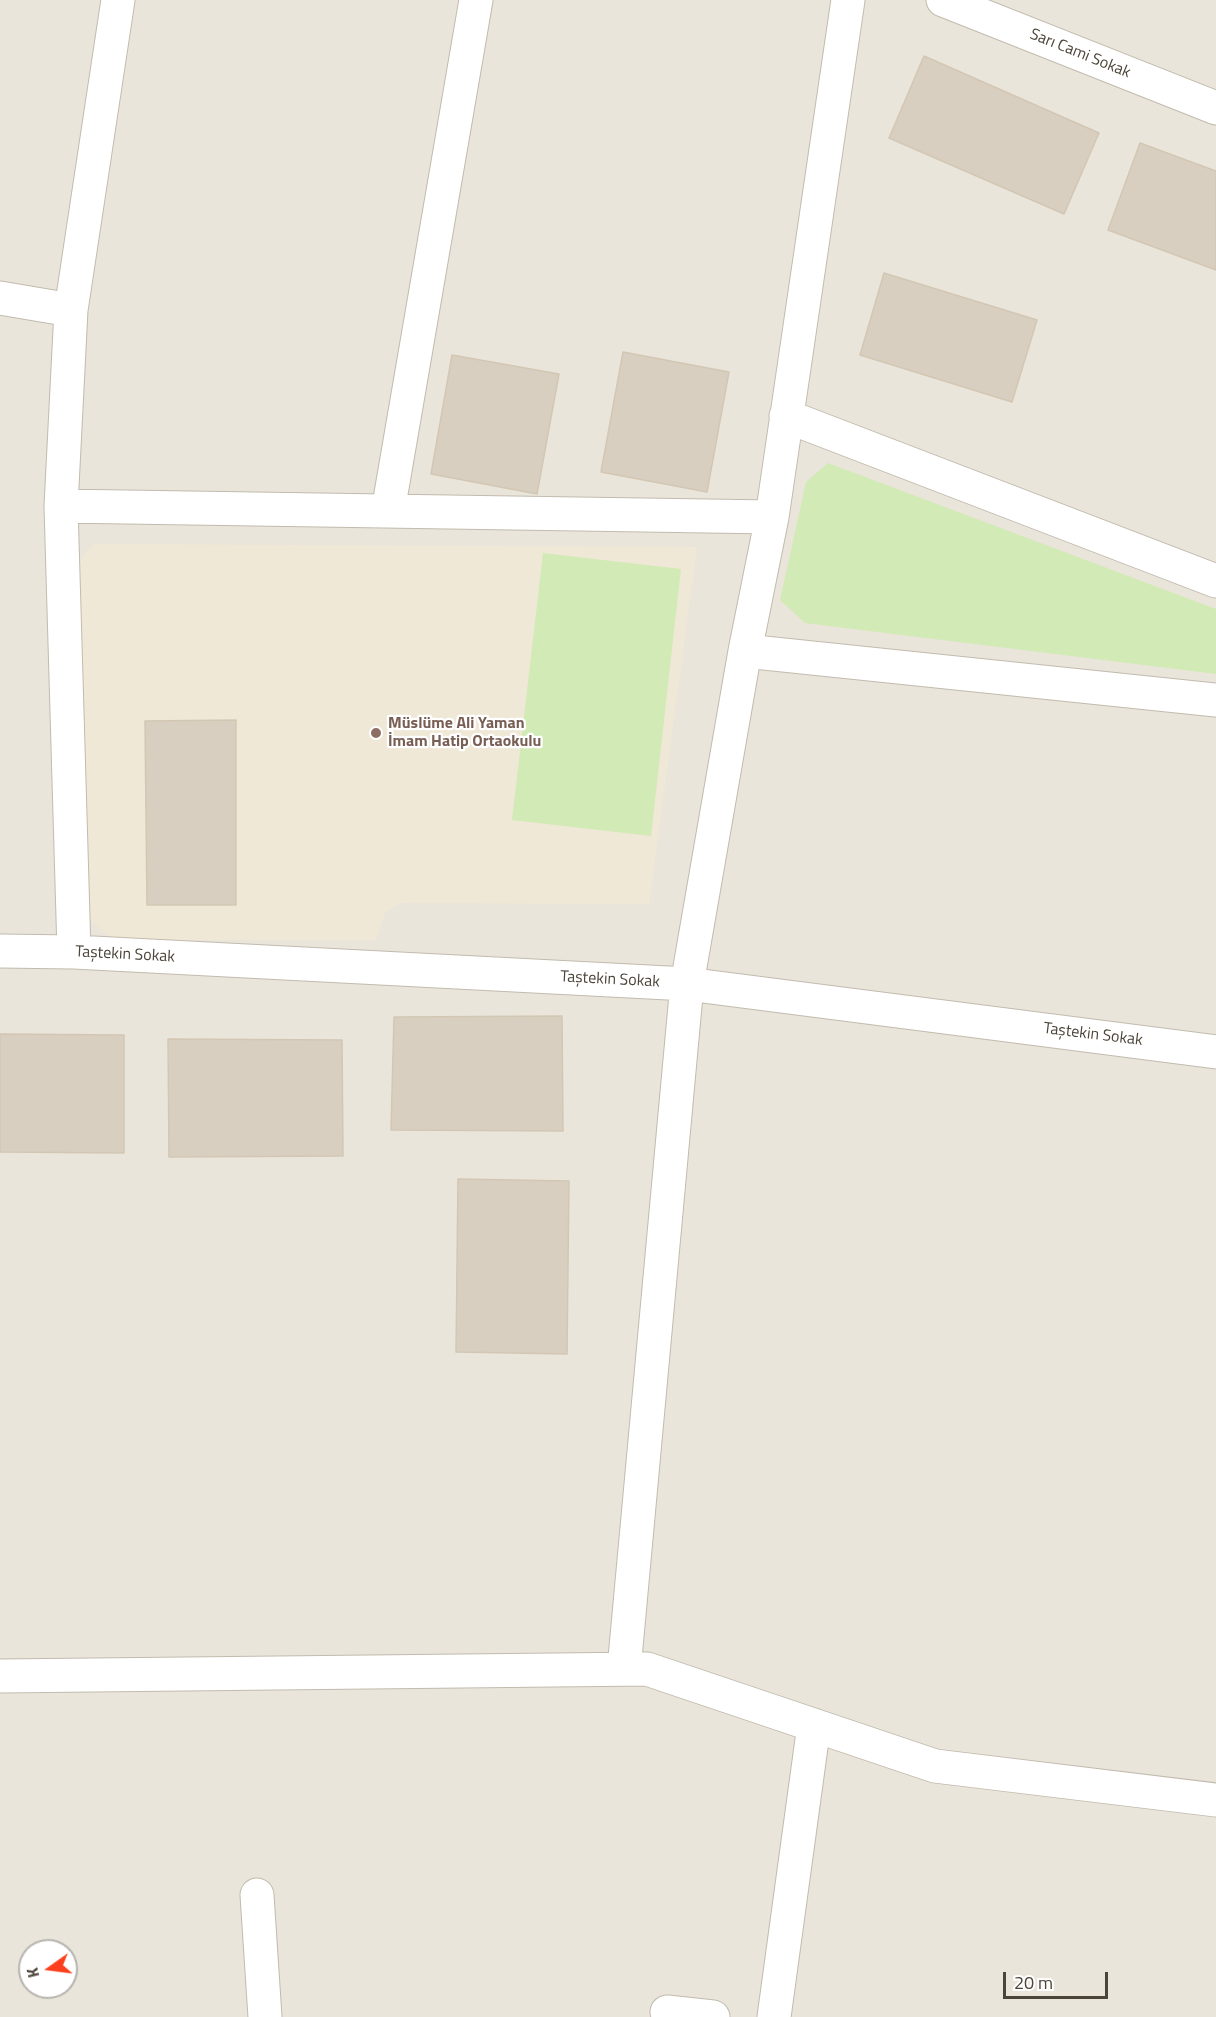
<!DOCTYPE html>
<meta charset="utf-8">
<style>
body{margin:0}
#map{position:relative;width:1216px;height:2017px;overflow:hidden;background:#f6f3ec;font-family:"Titillium Web",sans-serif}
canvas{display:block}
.north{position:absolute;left:18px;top:1939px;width:60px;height:60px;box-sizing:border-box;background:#fff;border:2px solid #b7b4b0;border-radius:50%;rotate:256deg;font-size:16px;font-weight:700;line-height:24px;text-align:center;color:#4b4439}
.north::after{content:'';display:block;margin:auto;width:21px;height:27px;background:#fc3f1d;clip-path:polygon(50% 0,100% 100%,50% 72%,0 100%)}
.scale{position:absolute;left:1003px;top:1972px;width:105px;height:27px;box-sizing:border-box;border:3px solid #4b4439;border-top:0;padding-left:8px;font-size:18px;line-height:21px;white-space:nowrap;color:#4b4439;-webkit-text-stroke:4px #fff;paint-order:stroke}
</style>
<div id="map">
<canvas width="1216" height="2017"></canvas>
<div class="north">K</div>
<div class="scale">20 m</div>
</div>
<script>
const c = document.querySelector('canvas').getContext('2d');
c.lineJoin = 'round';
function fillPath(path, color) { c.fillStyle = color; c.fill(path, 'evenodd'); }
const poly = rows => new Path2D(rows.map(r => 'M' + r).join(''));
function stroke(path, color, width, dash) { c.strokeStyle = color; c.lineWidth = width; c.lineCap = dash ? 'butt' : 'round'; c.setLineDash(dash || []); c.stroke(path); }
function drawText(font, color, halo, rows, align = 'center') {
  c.font = font + ' "Titillium Web",sans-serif'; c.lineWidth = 4.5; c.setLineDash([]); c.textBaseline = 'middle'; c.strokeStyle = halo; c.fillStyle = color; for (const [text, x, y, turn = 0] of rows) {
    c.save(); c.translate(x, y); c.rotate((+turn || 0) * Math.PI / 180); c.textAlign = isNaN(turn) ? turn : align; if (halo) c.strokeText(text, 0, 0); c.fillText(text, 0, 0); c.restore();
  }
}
fillPath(poly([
 [0,0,1216,0,1216,2017,0,2017],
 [30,1951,66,1951,66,1987,30,1987]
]), '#eae5da');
fillPath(poly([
 [94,544,697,547,649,904,400,903,385,913,376,940,111,940,84,913,77,564]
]), '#efe8d6');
fillPath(poly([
 [828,463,1216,609,1216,674,805,623,780,600,806,482],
 [543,553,681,569,651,836,512,820]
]), '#d2eab5');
const building = poly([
 [924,56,1099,133,1064,214,889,138,924,56],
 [1140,143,1216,171,1216,270,1108,230,1140,143],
 [884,273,1037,320,1012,402,860,355,884,273],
 [623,352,729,372,707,492,601,472,623,352],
 [452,355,559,374,537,494,431,474,452,355],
 [236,720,236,905,147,905,145,721,236,720],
 [562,1016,563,1131,391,1130,394,1017,562,1016],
 [0,1034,124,1035,124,1153,0,1152,0,1034],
 [168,1039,342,1040,343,1156,169,1157,168,1039],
 [458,1179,569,1181,567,1354,456,1352,458,1179]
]);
fillPath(building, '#d8cfc1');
stroke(building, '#d3c7b4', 1.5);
const minor = poly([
 [943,0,1216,108],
 [0,298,71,310],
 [786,416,1216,581],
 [61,506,772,517],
 [388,511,476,0],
 [745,651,1216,700],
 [0,951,74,952,687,984,1216,1052],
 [74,952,61,506,71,310,118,0],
 [624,1669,687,984,745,651,772,517,848,0],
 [0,1676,647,1669,935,1766,1216,1800],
 [257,1895,265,2017],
 [667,2012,713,2017],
 [774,2017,814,1725]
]);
stroke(minor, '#c2bbae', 35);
stroke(minor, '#fff', 33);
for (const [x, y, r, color] of [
 [376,733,6,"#8d6e63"]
]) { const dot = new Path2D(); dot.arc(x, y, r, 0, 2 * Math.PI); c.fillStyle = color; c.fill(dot); stroke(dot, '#fff', 2); }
drawText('16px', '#4b4439', '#fff', [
 ["Sarı Cami Sokak",1080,54,22],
 ["Taştekin Sokak",125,955,3],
 ["Taştekin Sokak",610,980,3],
 ["Taştekin Sokak",1093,1035,7]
]);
drawText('bold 16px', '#785e54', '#fff', [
 ["Müslüme Ali Yaman",388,724],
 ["İmam Hatip Ortaokulu",388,742]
], 'left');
</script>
